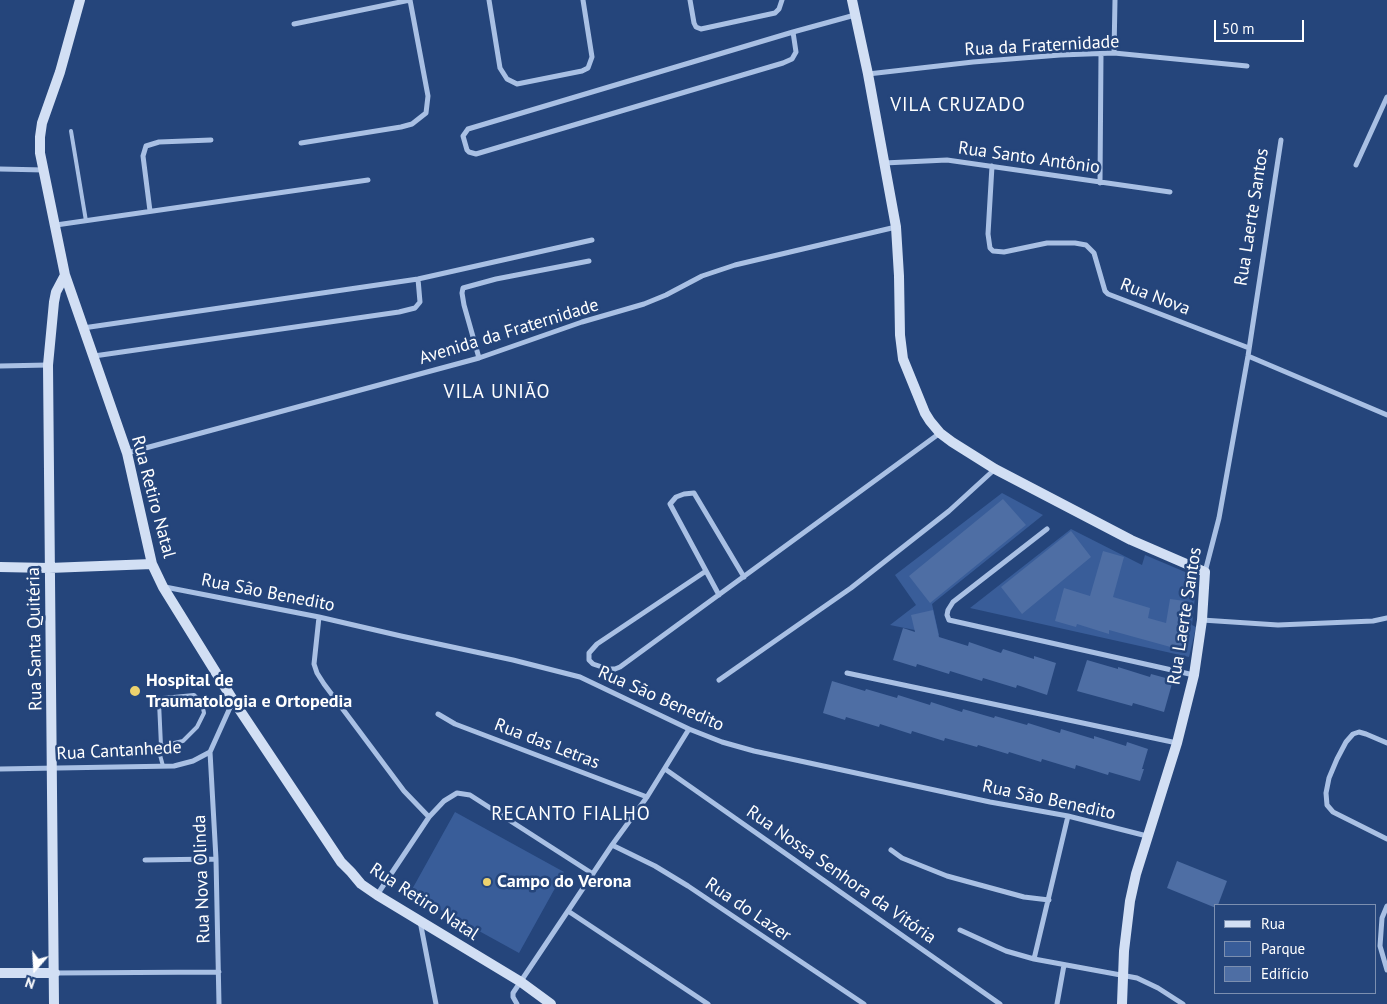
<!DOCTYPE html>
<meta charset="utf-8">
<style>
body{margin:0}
#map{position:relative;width:1387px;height:1004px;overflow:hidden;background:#25457b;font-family:"PT Sans",sans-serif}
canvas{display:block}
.legend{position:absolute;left:1214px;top:904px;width:162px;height:90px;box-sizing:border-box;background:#25457b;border:1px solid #7c8fb0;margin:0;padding:6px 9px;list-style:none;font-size:15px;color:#fff}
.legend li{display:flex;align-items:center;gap:10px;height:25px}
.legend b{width:25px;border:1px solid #7c8fb0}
.north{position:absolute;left:10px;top:944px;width:50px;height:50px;-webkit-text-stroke:4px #25457b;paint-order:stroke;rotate:199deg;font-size:14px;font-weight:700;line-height:20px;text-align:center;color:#fff}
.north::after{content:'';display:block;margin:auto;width:18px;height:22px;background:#fff;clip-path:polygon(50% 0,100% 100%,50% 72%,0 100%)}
.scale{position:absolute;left:1214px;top:20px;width:90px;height:22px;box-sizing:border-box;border:2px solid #fff;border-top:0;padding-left:6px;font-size:15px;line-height:18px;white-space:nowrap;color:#fff;-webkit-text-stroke:4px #25457b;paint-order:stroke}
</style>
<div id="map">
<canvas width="1387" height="1004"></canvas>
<ul class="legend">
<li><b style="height:6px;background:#d2dff4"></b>Rua</li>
<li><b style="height:14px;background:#395d99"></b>Parque</li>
<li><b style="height:14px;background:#4e6ea4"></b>Edifício</li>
</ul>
<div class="north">N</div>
<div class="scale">50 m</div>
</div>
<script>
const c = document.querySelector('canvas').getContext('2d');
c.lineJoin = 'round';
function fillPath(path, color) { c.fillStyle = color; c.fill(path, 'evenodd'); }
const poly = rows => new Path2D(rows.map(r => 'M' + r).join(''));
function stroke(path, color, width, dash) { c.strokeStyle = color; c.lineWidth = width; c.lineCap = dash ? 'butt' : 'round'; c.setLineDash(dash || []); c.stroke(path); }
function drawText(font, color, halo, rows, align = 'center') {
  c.font = font + ' "PT Sans",sans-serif'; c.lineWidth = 5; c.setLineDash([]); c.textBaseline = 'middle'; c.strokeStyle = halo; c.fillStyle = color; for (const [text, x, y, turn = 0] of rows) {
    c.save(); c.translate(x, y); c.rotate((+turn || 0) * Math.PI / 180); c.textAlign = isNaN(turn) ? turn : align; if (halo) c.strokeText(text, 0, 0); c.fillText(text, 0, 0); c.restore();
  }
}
fillPath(poly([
 [1002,493,1043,515,932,604,939,635,890,625,916,605,895,575],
 [1071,529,1142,565,1145,555,1197,577,1192,625,1196,627,1189,657,970,608],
 [455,812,564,872,519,953,410,893]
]), '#395d99');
fillPath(poly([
 [1003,499,1026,525,930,603,909,576],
 [1071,531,1091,557,1022,614,1001,587],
 [1103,551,1124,557,1113,597,1150,608,1148,618,1166,623,1170,599,1185,601,1180,626,1191,629,1185,651,1109,630,1109,634,1077,624,1076,627,1055,621,1064,588,1090,596],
 [933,610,939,637,968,646,969,642,1001,653,1003,649,1034,659,1034,656,1056,663,1047,695,1017,685,1016,688,983,678,982,681,950,671,949,674,917,664,916,667,893,660,903,628,915,632,911,615],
 [1087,660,1118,669,1118,667,1150,677,1151,674,1173,680,1164,712,1133,703,1132,706,1077,691],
 [832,681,865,691,866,689,897,698,898,695,930,705,931,702,962,712,963,709,994,718,995,716,1027,725,1028,723,1060,733,1061,729,1094,739,1094,736,1126,746,1127,742,1148,749,1142,769,1144,769,1140,781,1109,772,1108,775,1076,765,1075,769,1042,759,1041,762,1009,752,1008,754,978,745,977,747,945,738,944,741,912,731,911,734,880,724,879,727,846,717,845,720,823,713],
 [1177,861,1227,881,1218,905,1216,905,1216,908,1167,888]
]), '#4e6ea4');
stroke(poly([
 [71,131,86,221],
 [161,746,183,741,197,727,204,713,202,703,194,695,163,698,159,702,161,746,160,755,163,766]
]), '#a9c0e4', 4);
stroke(poly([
 [489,0,500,68,507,79,517,84,582,71,588,68,592,57,583,0],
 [690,0,694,23,696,27,701,29,775,13,779,9,782,0],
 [294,24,410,0],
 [793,32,796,52,792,59,783,63,476,154,469,152,467,150,463,136,468,129,793,32,855,15],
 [1114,53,1115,0],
 [868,74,973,62,1060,55,1114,53,1247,66],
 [301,143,401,127,412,124,426,113,428,96,410,0],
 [884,163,947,160,1170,192],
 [1356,165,1387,97],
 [992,166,988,234,990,248,993,251,1004,252,1047,243,1075,243,1086,245,1094,253,1105,291,1108,294,1249,348],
 [0,169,44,170],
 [1100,183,1101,54],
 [150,211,143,156,146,146,159,142,211,140],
 [56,225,368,180],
 [83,328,418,279,592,240],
 [94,356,399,312,415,308,420,302,418,279],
 [1248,356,1387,415],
 [479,358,464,305,462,293,463,288,496,279,589,261],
 [0,366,48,365],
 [127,453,479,358,582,322,644,304,666,295,702,276,735,265,896,227],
 [1047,529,953,602,948,610,947,615,949,620,1194,675],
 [706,571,597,644,589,653,589,660,593,664,608,669,615,669,620,667,940,433],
 [1205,572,1219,518,1248,356,1281,140],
 [165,587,319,617,401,636,513,660,580,677,689,729,722,742,754,751,990,802,1068,816,1147,836],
 [719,595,670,504,676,497,684,494,694,493,744,577],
 [319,617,314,664,317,673,324,684,404,791,429,817],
 [1202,620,1278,625,1373,621,1387,618],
 [847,673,1177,743],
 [719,680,851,588,949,511,995,469],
 [438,714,455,724,647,797],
 [1387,743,1366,734,1359,732,1353,734,1346,742,1337,759,1329,778,1326,793,1327,805,1333,812,1387,839],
 [210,752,216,859,219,1004],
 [0,769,174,766,193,761,210,752,233,701],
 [665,769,1000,1004],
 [612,845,655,866,688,886,864,1004],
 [891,850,902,858,947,876,1024,897,1049,900],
 [145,860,216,859],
 [377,895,429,817,444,801,457,793,470,795,593,874],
 [1387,906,1382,918,1380,946,1387,970],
 [568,911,708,1004],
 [420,921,436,1004],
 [960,930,1006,951,1034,959,1137,978,1158,988,1183,1004],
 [1034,959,1068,816],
 [55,973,219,972],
 [517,1004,513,997,513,993,612,845,647,797,689,729],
 [1057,1004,1064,965]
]), '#a9c0e4', 5);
stroke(poly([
 [80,0,60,72,42,123,40,137,40,153,65,275,127,453,152,564,163,587,233,700,341,862,351,872,361,884,377,895,521,982,551,1004],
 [852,0,868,74,896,227,899,276,900,335,903,359,925,413,930,421,940,433,952,442,995,469,1131,540,1205,572,1202,620,1194,675,1177,743,1136,874,1130,901,1124,951,1122,1004],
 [0,567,49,568,152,564],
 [0,973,55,973],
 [54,1004,48,365,54,302,56,292,65,275]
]), '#d2dff4', 10);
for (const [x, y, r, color] of [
 [135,691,6,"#edd26e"],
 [487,882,5,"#edd26e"]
]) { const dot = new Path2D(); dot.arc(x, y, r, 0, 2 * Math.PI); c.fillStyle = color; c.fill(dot); stroke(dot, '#25457b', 2); }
drawText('18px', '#fff', '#25457b', [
 ["Rua da Fraternidade",1042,46,-3],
 ["Rua Santo Antônio",1029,158,8],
 ["Rua Laerte Santos",1252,217,-81],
 ["Rua Nova",1155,297,21],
 ["Avenida da Fraternidade",509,332,-17],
 ["Rua Retiro Natal",153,497,75],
 ["Rua São Benedito",268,593,11],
 ["Rua Laerte Santos",1185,616,-81],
 ["Rua Santa Quitéria",35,639,-91],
 ["Rua São Benedito",661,699,24],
 ["Rua das Letras",547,744,21],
 ["Rua Cantanhede",119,751,-3],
 ["Rua São Benedito",1049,800,12],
 ["Rua Nossa Senhora da Vitória",841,875,35],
 ["Rua Nova Olinda",202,879,-92],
 ["Rua Retiro Natal",424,902,33],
 ["Rua do Lazer",748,910,34]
]);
drawText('bold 18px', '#fff', '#25457b', [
 ["Hospital de",146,681],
 ["Traumatologia e Ortopedia",146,702],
 ["Campo do Verona",497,882]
], 'left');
c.letterSpacing = '1px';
drawText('19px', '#fff', '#25457b', [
 ["VILA CRUZADO",958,106],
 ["VILA UNIÃO",497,393],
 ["RECANTO FIALHO",571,815]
]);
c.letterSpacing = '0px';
</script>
